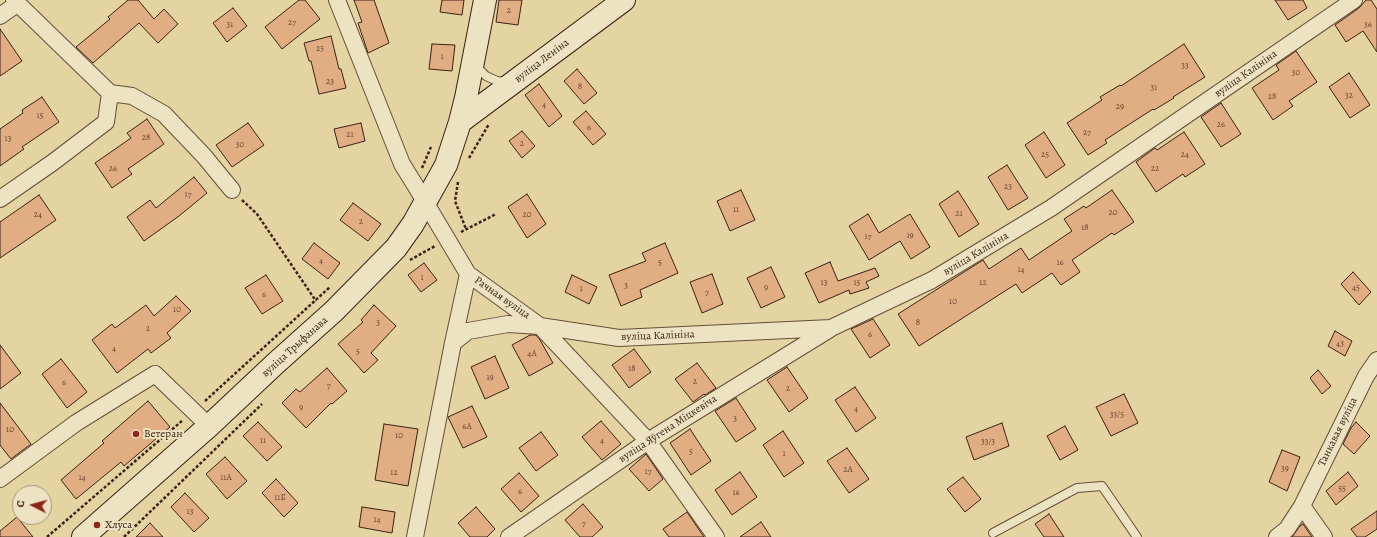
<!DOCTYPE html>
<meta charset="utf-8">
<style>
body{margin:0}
#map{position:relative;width:1377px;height:537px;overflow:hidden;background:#e4d4a2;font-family:Alegreya,serif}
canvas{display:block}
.north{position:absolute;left:12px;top:485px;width:40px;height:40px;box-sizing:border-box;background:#ede3c3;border:1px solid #a6957d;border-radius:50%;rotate:276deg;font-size:11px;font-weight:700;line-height:16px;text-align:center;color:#3c2114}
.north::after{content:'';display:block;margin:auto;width:14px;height:18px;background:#8f2418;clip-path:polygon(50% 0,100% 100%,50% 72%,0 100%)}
</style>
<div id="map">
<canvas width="1377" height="537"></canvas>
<div class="north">С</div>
</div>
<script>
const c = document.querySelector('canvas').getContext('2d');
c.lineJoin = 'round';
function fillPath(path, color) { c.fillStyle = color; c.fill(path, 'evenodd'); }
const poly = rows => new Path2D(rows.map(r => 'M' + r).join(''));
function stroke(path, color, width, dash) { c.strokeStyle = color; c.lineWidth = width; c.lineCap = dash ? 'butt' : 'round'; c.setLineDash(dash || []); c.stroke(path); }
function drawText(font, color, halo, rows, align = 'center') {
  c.font = font + ' Alegreya,serif'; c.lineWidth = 4; c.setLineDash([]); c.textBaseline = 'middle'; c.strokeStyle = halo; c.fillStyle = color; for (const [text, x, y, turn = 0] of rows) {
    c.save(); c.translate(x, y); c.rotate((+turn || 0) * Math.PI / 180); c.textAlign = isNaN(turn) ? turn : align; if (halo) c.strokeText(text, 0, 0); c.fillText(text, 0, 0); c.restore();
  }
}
const building = poly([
 [128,0,138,0,154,19,164,9,178,24,158,43,139,23,93,63,76,47,110,19,108,17,128,0],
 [299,0,305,0,320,19,282,49,265,27,299,0],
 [354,0,374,0,389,43,368,53,358,23,362,22,354,0],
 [442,0,464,0,462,15,440,12,442,0],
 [499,0,522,0,518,25,496,22,499,0],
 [1275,0,1303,0,1307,8,1288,20,1275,0],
 [1366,0,1371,0,1377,9,1377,52,1363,31,1346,42,1335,25,1359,8,1366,0],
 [233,8,247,26,227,42,213,23,233,8],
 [0,29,22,61,0,76,0,29],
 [331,36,339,69,341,69,346,88,319,94,311,61,309,61,304,43,331,36],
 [432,44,455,45,452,71,429,69,432,44],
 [1184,44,1205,77,1173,97,1174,98,1154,110,1153,109,1105,140,1107,143,1088,155,1067,123,1102,100,1100,97,1120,85,1121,86,1184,44],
 [1296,51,1317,82,1289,101,1293,106,1273,120,1252,88,1279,70,1276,65,1296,51],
 [577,69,597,93,584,104,564,81,577,69],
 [1349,73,1370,105,1350,118,1329,87,1349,73],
 [539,84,562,116,549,127,525,95,539,84],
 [42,97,59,122,22,147,24,149,0,166,0,129,23,113,22,110,42,97],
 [1221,103,1241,134,1221,147,1201,117,1221,103],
 [586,111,606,134,593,145,573,122,586,111],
 [147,119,164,144,128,169,132,174,112,188,95,163,131,138,127,133,147,119],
 [248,123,264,145,232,167,216,145,248,123],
 [361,123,365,141,339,148,334,129,361,123],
 [522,131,535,146,522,158,509,141,522,131],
 [1044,132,1065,165,1046,178,1025,145,1044,132],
 [1184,132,1205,164,1185,177,1183,174,1156,192,1136,162,1155,148,1157,150,1184,132],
 [1007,165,1028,198,1008,210,988,177,1007,165],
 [194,177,207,193,179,216,144,241,127,217,150,200,156,208,194,177],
 [741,190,755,220,730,231,717,201,741,190],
 [1112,190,1134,222,1114,235,1112,233,1072,260,1080,272,1061,285,1052,273,1022,293,1016,284,919,346,898,314,983,260,989,269,1021,248,1029,260,1072,231,1064,219,1084,206,1086,208,1112,190],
 [958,191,979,224,959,237,939,204,958,191],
 [527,194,546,224,527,238,508,207,527,194],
 [39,195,56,220,0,258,0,222,39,195],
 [353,203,381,224,368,241,340,220,353,203],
 [868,214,879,233,910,214,930,247,911,259,900,241,869,260,849,226,868,214],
 [314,243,340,263,328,279,302,259,314,243],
 [665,243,678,273,640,290,642,297,621,306,609,275,646,261,642,253,665,243],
 [830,262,838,281,875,268,879,276,866,282,869,288,850,294,849,290,819,303,805,273,830,262],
 [424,263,437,280,421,292,408,275,424,263],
 [771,267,785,297,761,308,747,278,771,267],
 [1353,272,1371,292,1359,305,1341,284,1353,272],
 [712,274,723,304,702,313,690,282,712,274],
 [266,275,283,301,262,314,245,288,266,275],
 [572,275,597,287,589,304,565,292,572,275],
 [176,296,191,311,167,333,171,338,151,353,148,349,117,373,92,340,112,324,115,328,146,305,154,316,176,296],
 [374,305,396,326,371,353,378,360,364,373,338,344,363,322,361,320,374,305],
 [873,319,890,345,870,358,851,329,873,319],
 [1335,331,1352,341,1345,356,1328,346,1335,331],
 [530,335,536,335,540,340,553,363,529,376,512,345,530,335],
 [0,345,21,373,0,389,0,345],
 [634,349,651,372,629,388,612,365,634,349],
 [495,356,509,388,485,399,471,367,495,356],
 [61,359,87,392,67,408,42,374,61,359],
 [697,363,716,388,705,395,704,394,693,402,675,379,697,363],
 [787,367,808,398,789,412,767,380,787,367],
 [327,368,347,391,332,404,331,403,306,428,282,403,296,389,300,392,327,368],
 [1318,370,1331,386,1322,394,1310,378,1318,370],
 [855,387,876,418,856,432,835,400,855,387],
 [1124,394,1138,423,1111,436,1096,407,1124,394],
 [736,398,756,429,736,442,715,411,736,398],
 [148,401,170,427,124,466,121,462,76,499,61,480,104,443,102,441,148,401],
 [0,403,31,444,11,459,0,445,0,403],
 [472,406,487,437,463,448,448,417,472,406],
 [601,421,621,444,602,460,582,437,601,421],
 [258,422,282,447,267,461,243,436,258,422],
 [1356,422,1370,436,1354,454,1343,444,1351,428,1356,422],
 [1002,423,1009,446,974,460,966,437,1002,423],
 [384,424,418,429,408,486,375,480,384,424],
 [1065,426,1078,450,1060,460,1047,436,1065,426],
 [690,429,711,461,691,475,670,443,690,429],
 [783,431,804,463,784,477,763,445,783,431],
 [541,432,558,455,536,471,519,448,541,432],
 [847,448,869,479,849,493,827,461,847,448],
 [1282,450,1300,457,1287,491,1269,482,1282,450],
 [646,454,663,479,649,491,629,469,646,454],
 [225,457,247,481,227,499,206,474,225,457],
 [740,472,757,497,732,515,715,490,740,472],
 [1348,472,1358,486,1336,505,1326,491,1348,472],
 [519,473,539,496,521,512,501,489,519,473],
 [963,477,981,499,965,512,947,489,963,477],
 [276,479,298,503,284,517,262,493,276,479],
 [185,493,209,518,194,532,171,507,185,493],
 [583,504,603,527,592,537,580,537,565,520,583,504],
 [362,507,395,512,392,533,359,527,362,507],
 [476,507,495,529,487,537,470,537,458,523,476,507],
 [1377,511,1377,529,1365,537,1357,537,1351,529,1377,511],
 [687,512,704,537,669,537,663,529,687,512],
 [1049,514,1064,537,1044,537,1035,524,1049,514],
 [17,517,33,537,0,537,0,531,17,517],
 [761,522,771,537,740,537,761,522],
 [150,523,163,537,136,537,150,523],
 [1303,524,1312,537,1292,537,1300,526,1303,524]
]);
fillPath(building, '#e1ad82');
stroke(building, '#3c2114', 1);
const lane = poly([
 [478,63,479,69,486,76,497,81,507,82],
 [993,533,1077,488,1102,486,1137,537]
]);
const street = poly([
 [337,0,402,164,415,185,468,274,540,326,648,441,716,537],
 [0,16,17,4],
 [110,93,132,96,164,114,204,156,232,190],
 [0,199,52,163,106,122,110,93,14,0],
 [453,343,468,331,508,324,540,326,619,338,831,328,932,280,1051,208,1354,0],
 [0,479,76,423,155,374,209,426],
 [1302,506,1324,537],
 [415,537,453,343,468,274],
 [509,537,648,441,830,329],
 [1277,537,1287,529,1302,506,1366,376,1377,360]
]);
const secondary = poly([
 [460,122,624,0],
 [83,537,209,426,276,363,334,311,396,248,413,224,446,165,460,122,466,98,485,0]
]);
stroke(lane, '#664e38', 10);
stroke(street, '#664e38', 18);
stroke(secondary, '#3c2114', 24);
stroke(poly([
 [469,158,489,124],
 [422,168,431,147],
 [458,182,455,201,466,229],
 [242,200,257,214,316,301],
 [461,232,496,214],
 [410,260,435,246],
 [205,401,330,287],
 [47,537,183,420],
 [124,537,262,404]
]), '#3c2114', 2.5, [3, 2]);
stroke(lane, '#ede3c3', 8);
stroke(street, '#ede3c3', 16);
stroke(secondary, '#ede3c3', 22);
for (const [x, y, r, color] of [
 [136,434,4,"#8f2418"],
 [97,525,4,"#8f2418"]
]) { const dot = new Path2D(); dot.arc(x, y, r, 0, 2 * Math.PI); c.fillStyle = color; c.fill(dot); stroke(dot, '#ede3c3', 1.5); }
drawText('9px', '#654430', null, [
 ["2",509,11],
 ["27",292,23],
 ["31",230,25],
 ["36",1368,25],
 ["25",320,49],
 ["1",442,57],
 ["33",1185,66],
 ["30",1296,73],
 ["23",330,82],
 ["8",580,87],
 ["31",1154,88],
 ["32",1349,96],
 ["28",1272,97],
 ["4",544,105],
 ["29",1120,107],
 ["15",40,116],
 ["26",1221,125],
 ["6",589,128],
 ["27",1087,133],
 ["21",350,135],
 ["28",146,138],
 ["13",8,139],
 ["2",522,144],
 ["30",240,145],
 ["25",1045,155],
 ["24",1185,155],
 ["26",113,169],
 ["22",1155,169],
 ["23",1008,187],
 ["17",188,195],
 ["11",736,210],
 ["20",1113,213],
 ["21",959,214],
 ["24",38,215],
 ["20",527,215],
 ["2",361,222],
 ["18",1085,228],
 ["19",910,236],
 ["17",868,237],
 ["4",321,261],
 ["5",660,263],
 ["16",1060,263],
 ["14",1021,270],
 ["1",422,278],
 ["13",824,283],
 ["15",857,283],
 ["12",983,283],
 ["3",626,286],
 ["9",766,288],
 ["45",1356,288],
 ["1",581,289],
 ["7",707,293],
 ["6",264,295],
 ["10",953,302],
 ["10",177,310],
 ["3",378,323],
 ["8",918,323],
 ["2",148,329],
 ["6",870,335],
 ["43",1340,344],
 ["4",114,349],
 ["5",358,352],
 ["4А",532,354],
 ["18",632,369],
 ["19",490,378],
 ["2",695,382],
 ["6",64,383],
 ["7",329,386],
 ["2",788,389],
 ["9",301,408],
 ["4",856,409],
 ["33/5",1117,415],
 ["3",735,419],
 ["6А",467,427],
 ["10",10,430],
 ["10",399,436],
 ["11",263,441],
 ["4",602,441],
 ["33/3",988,442],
 ["5",691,452],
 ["1",784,454],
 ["39",1285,469],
 ["2А",848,470],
 ["17",648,472],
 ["12",394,473],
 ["14",82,478],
 ["11А",226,478],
 ["55",1342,489],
 ["6",520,492],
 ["16",736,493],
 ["11Б",280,498],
 ["13",190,512],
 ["14",377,520],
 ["7",584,524]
]);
drawText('11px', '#3c2114', '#ede3c3', [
 ["вуліца Леніна",542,61,-37],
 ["вуліца Калініна",1246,74,-35],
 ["вуліца Калініна",976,254,-31],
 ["Рачная вуліца",502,298,35],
 ["вуліца Калініна",658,336,-2],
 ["вуліца Трыфанава",295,347,-42],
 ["вуліца Яўгена Міцкевіча",668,429,-33],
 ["Танкавая вуліца",1338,432,-64]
]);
drawText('11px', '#3c2114', '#ede3c3', [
 ["Ветеран",144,434],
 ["Хлуса",105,525]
], 'left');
</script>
